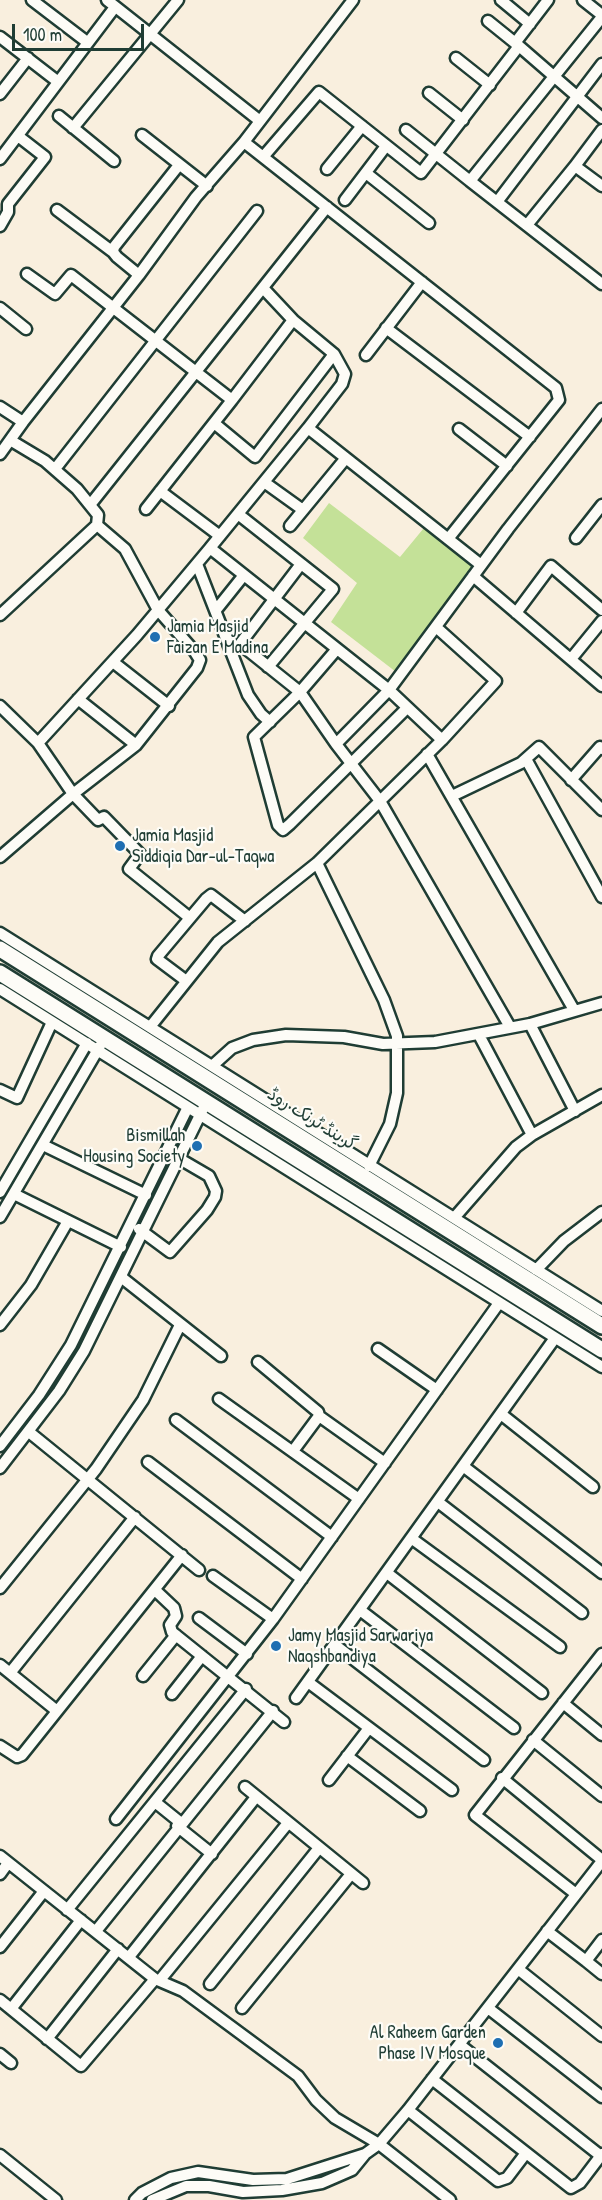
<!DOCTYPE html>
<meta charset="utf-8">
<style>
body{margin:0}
#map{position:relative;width:602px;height:2200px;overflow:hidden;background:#f9efde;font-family:"Patrick Hand",sans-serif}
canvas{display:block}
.scale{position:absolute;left:12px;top:24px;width:132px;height:27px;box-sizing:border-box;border:3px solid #1f3d34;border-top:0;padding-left:8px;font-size:18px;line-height:21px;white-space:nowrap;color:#1f3d34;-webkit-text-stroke:4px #fdfcf7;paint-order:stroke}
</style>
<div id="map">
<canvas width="602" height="2200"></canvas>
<div class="scale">100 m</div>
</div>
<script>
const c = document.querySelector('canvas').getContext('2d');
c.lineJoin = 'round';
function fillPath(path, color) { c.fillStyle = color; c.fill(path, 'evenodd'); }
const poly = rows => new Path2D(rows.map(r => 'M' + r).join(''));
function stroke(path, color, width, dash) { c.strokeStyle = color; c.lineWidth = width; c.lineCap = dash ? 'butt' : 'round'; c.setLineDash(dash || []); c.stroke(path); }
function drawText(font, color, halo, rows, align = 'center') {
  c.font = font + ' "Patrick Hand","Playpen Sans Arabic",sans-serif'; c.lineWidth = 4.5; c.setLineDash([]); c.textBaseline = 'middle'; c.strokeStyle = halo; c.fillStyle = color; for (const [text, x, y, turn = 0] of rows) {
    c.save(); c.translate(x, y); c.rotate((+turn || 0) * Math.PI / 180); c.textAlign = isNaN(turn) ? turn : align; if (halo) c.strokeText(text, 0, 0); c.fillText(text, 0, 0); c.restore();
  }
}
fillPath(poly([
 [329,503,400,557,428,523,481,565,400,675,331,622,357,583,303,538]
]), '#c4e198');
const minor = poly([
 [32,0,87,42],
 [107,0,260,121],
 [501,0,530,24],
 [583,0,602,15],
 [488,21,519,46],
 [0,37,57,81],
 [515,43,548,0],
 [456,58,490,85],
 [429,93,463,120],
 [0,94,28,58],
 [59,116,114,161],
 [73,128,178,0],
 [406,130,470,181,602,17],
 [142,135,207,186],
 [244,142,353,0],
 [263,157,319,92,421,173,519,46,602,118],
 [0,159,115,7],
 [575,166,602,130],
 [327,169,362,126],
 [366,173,429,223],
 [470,181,602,284],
 [345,200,386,146],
 [497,202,602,64],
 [57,210,113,252],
 [527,225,575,166,602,186],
 [0,226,8,212,8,204,45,157,18,136],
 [27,274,55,294,71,275,232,400,146,509],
 [139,275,117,257,113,252,114,247,179,165],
 [0,308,26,329],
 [293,320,334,354,345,374,342,384,308,428],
 [386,328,530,437],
 [366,355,422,282],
 [232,400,293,320,263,288],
 [0,407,23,422,0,454],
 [23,422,139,275,196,197,244,142,556,388,559,400,555,405,448,539],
 [214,423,255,457,334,354],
 [459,429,507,466],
 [10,440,45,461,77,489,98,515,97,525],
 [55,469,257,211],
 [264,482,303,510],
 [160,491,220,536],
 [90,505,327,207],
 [238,514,333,589,268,667],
 [290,526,346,458],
 [576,538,602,505],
 [210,548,308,428,481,565],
 [197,564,248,695,261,714,270,722],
 [301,564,240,644,300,692,336,744],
 [473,576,602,686],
 [216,610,244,575],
 [516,613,551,566,602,610],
 [0,615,97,525,125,549,158,610,195,652,200,660,197,668,136,745,73,794,98,820,104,817,140,854,129,869,190,918],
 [436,627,496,681,442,740,380,801,510,1027],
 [337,649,300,692,254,737,278,825,283,830,290,824,407,708],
 [571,659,602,621],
 [113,662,169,706],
 [78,699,136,745],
 [0,706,38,743,73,794,0,857],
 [38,743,137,635,210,548,389,690,442,740],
 [427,754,574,1010],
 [526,759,602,897],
 [571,780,600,747,602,749],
 [452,796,521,763,539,747,602,810],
 [317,863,384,1000,397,1036,397,1093,390,1124,369,1166],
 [0,933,602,1311],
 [185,980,157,959,158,956,206,899,211,895,245,921],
 [0,989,602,1367],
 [530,1024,575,1111],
 [150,1027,218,942,317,863,380,801,336,744,389,690,508,529,602,409],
 [479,1035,532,1135],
 [212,1066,232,1048,253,1040,286,1035,344,1037,383,1044,435,1042,530,1024,602,1003],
 [0,1090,17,1098,52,1022],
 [43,1145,146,1195],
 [0,1192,87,1043],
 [14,1194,121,1247],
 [0,1217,100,1046],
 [454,1218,516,1147,532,1135,602,1095],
 [139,1229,170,1252,207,1210,215,1197,216,1191,209,1176,173,1155],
 [536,1270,564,1241,602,1212],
 [121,1277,221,1356],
 [0,1325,31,1285,68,1221],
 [378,1349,437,1390],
 [258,1362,318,1412,319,1416,385,1463],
 [219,1399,359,1499],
 [501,1414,593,1487],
 [176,1420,332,1537],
 [29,1432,199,1570],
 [0,1446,39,1395,71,1345,188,1107],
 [293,1451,319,1416],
 [148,1462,302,1579],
 [463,1466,602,1573],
 [0,1468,59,1391,84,1351,203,1109],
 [438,1502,582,1613],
 [411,1538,560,1647],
 [387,1573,542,1693],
 [213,1576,273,1619],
 [0,1588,96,1469,143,1400,180,1325],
 [155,1590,174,1608,176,1616,170,1625,172,1632,284,1722],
 [360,1610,514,1728],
 [199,1618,247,1654],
 [335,1645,484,1760],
 [0,1665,57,1711],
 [10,1673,135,1517],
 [143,1676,176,1635],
 [308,1682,452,1790],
 [172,1694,202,1656],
 [296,1698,555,1338],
 [563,1703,602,1735],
 [533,1740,602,1796],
 [0,1746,17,1757,22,1755,182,1555],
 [347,1756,420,1811],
 [502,1778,602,1860],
 [329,1780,369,1728],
 [245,1787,363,1883],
 [155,1802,181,1823],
 [116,1819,273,1619,499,1303],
 [177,1826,212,1854],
 [0,1856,155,1979,183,1991,298,2076,316,2100,335,2118,379,2144,450,2200],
 [0,1874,8,1863],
 [576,1894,475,1815,602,1654],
 [67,1910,246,1689],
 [96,1931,273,1711],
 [547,1931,586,1961,602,1940],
 [0,1947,44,1891],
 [129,1957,256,1797],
 [586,1961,602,1974],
 [518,1969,602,2036],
 [160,1980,288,1823],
 [210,1984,319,1848],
 [0,2000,81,2066,155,1979],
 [242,2008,351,1874],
 [488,2008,602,2097],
 [11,2009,81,1920],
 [47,2039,118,1949],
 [460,2045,601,2156],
 [0,2054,11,2063],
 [432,2079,571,2188,580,2183,602,2154],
 [408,2110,498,2181,507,2178,526,2153],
 [0,2155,56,2200],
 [135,2200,142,2193,171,2178,198,2172,253,2180,287,2179,365,2154],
 [152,2200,186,2186,209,2186,243,2192,282,2190,322,2183,352,2170,365,2154,379,2144,408,2110,602,1861]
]);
const highway = poly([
 [0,949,602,1326],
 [0,973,602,1350]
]);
stroke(minor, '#1f3d34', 15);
stroke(highway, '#1f3d34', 20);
stroke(minor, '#fdfcf7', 10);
stroke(highway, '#fdfcf7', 15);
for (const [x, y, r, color] of [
 [155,637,6,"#1f6fb2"],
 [120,846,6,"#1f6fb2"],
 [197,1146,6,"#1f6fb2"],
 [276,1646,6,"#1f6fb2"],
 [498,2043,6,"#1f6fb2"]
]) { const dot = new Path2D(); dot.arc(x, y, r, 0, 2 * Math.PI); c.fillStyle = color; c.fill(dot); stroke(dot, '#fdfcf7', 2); }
drawText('18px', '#1f3d34', '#fdfcf7', [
 ["Jamia Masjid",167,627],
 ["Faizan E Madina",167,648],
 ["Jamia Masjid",132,836],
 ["Siddiqia Dar-ul-Taqwa",132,857],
 ["Bismillah",185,1136,"right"],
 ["Housing Society",185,1157,"right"],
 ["Jamy Masjid Sarwariya",288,1636],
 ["Naqshbandiya",288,1657],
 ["Al Raheem Garden",486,2033,"right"],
 ["Phase IV Mosque",486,2054,"right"]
], 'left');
drawText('18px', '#1f3d34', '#fdfcf7', [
 ["گرینڈ ٹرنک روڈ",312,1120,32]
]);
</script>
